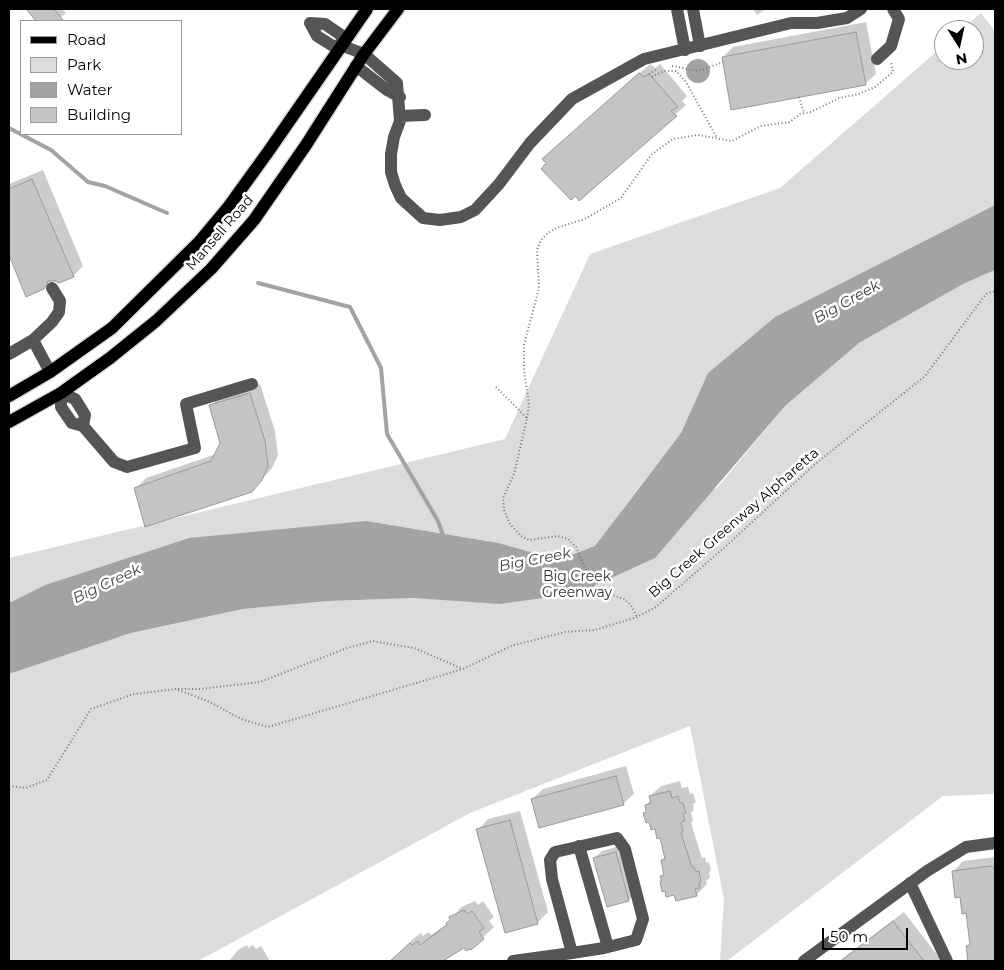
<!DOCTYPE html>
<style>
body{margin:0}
#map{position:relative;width:1004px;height:970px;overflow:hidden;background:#fff;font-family:Montserrat,sans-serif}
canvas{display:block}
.frame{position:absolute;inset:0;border:10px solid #000;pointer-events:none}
.legend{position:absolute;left:20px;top:20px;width:162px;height:115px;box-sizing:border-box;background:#fff;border:1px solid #999;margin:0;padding:6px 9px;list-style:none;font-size:15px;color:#000}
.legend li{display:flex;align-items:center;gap:10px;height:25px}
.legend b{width:25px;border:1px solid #999}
.north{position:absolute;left:934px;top:20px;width:50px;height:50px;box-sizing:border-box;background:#fff;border:1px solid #999;border-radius:50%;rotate:170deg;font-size:14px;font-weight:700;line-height:20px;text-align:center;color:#000}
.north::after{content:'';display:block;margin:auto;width:18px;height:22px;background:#000;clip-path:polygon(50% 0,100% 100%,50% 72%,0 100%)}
.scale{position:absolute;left:822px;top:928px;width:86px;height:22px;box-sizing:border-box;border:2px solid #000;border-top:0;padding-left:6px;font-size:15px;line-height:18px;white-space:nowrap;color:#000;-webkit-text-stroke:4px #fff;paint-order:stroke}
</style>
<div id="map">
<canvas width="1004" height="970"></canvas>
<div class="frame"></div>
<ul class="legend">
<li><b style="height:6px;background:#000"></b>Road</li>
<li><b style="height:14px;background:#dcdcdc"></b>Park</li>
<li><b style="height:14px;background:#a3a3a3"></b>Water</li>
<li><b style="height:14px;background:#c4c4c4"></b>Building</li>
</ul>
<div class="north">N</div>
<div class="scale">50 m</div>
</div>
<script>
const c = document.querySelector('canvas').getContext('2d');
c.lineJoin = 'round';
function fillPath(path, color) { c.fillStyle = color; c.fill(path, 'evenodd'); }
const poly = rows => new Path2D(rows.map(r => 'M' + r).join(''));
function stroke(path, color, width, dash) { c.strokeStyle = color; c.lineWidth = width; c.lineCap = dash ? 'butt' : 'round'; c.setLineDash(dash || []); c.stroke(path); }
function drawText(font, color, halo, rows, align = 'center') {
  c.font = font + ' Montserrat,sans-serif'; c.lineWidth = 5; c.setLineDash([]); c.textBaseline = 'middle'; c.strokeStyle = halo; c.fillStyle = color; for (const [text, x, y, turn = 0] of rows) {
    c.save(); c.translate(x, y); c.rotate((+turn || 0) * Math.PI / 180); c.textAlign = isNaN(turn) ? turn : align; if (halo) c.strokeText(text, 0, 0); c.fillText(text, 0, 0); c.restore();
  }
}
fillPath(poly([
 [981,13,995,31,995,205,775,317,708,373,681,433,621,511,717,488,785,406,859,343,963,284,995,270,995,794,943,796,727,961,720,961,724,900,690,726,470,813,198,961,9,961,9,674,131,633,243,609,329,601,414,598,500,603,189,538,45,585,9,603,9,558,505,439,590,254,780,188,944,45,944,60,974,60,974,30,961,30]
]), '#dcdcdc');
fillPath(poly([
 '686 71a12 12 0 1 1 24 0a12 12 0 1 1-24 0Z',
 [995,205,995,270,963,284,859,343,785,406,655,558,578,593,500,604,414,598,329,601,243,609,131,633,9,674,9,603,45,585,189,538,366,521,498,543,559,560,595,546,681,433,708,373,775,317]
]), '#a3a3a3');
fillPath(poly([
 [28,9,62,9,66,13,56,21,33,21,36,19],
 [753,9,766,9,757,15],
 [866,22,876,74,865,84,723,57,733,47],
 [650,64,655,68,660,64,687,96,682,101,686,105,579,200,548,163,554,149],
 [43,170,83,266,73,276,52,280,43,288,27,295,9,252,9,184],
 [260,384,275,431,278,455,272,468,251,491,135,489,146,478,216,454,221,443,211,406,221,395],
 [626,766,634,794,623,804,532,799,543,789],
 [680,781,682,788,688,787,690,794,693,793,696,802,693,804,694,810,691,813,693,821,691,823,702,858,705,857,706,863,709,862,711,870,709,873,710,877,706,881,707,884,696,895,675,894,661,882,665,873,662,861,666,857,661,837,645,813,647,810,646,805,651,800,650,796,661,786],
 [520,811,548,912,538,922,506,931,478,830,488,819],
 [623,845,636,892,629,900,608,906,594,858,602,851],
 [995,857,995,961,966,961,969,958,968,946,971,942,967,912,953,872,963,861],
 [475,901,478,905,483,901,494,917,489,921,494,927,471,949,464,947,444,961,400,961,403,949,413,939,421,933,423,936,429,932,431,935,447,924,461,907],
 [904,912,942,961,839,961],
 [247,945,248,948,253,945,256,949,261,946,270,961,229,961,238,950]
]), '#0003');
stroke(poly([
 [9,128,51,150,88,182,105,186,167,213],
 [258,283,350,307,381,368,387,434,438,521,444,538]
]), '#a3a3a3', 4);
const building = poly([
 [26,9,54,9,64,21,36,21,26,9],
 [856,32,866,85,731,110,722,57,856,32],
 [639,73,644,77,649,74,652,77,678,107,671,111,677,116,579,201,576,196,571,200,541,169,546,163,542,159,639,73],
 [32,179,74,277,59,283,55,281,48,281,44,289,26,297,9,255,9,189,32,179],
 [250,393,265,441,268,466,262,480,252,492,145,527,134,488,211,461,220,443,209,405,250,393],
 [616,776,624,805,539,828,531,799,616,776],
 [670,791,672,798,678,796,680,803,683,803,686,813,683,814,685,821,681,822,683,832,681,833,692,867,694,867,696,872,699,871,701,882,699,883,700,888,695,889,697,896,676,901,674,895,666,897,665,891,662,892,660,881,662,881,660,876,664,875,661,860,665,859,660,838,657,839,655,829,651,830,649,822,646,823,643,813,646,812,645,805,651,803,649,796,670,791],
 [510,820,538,924,505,933,476,829,510,820],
 [616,852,629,901,607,907,593,858,616,852],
 [991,866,995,869,995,961,968,961,966,946,970,945,966,913,962,914,960,897,955,898,952,871,991,866],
 [464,910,467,914,472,911,484,928,479,932,484,939,471,950,470,949,466,951,464,948,443,961,390,961,410,943,412,945,418,941,420,945,447,925,446,923,450,920,449,917,464,910],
 [893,921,924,961,841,961,893,921]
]);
fillPath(building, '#c4c4c4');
stroke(building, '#999', 1);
const major = poly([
 [9,396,50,372,112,328,199,242,229,206,268,152,367,9],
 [9,422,61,393,110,358,156,321,211,269,254,220,306,145,364,54,398,9]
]);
stroke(major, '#dbdbdb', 15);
stroke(poly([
 [672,66,699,71,723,62],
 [649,74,657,69],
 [652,77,664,71,676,71,686,82,717,138],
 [799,97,804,113],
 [496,387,527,418,514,474,503,498,504,510,510,524,521,536,529,540,558,536,568,539,576,547,594,589,624,599,631,605,637,617],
 [527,418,529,405,524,370,524,345,539,288,537,250,541,240,548,233,556,228,585,219,621,198,652,154,673,139,698,135,732,141,761,126,790,122,800,114,811,112,839,98,859,94,875,87,893,72,891,61],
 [178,689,200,689,260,682,347,648,373,641,414,648,463,669],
 [9,786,26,788,47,780,91,709,134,694,176,689,210,702,241,719,268,727,463,669,511,646,565,632,595,630,637,617,656,607,725,547,814,465,925,376,986,294,995,291]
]), '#777', 2, [1, 2.5]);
stroke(poly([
 [677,9,685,50],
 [693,9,700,46],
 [310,23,317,36,333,46,343,46,364,54,397,83,400,121,394,137,391,154,391,172,395,185,401,198,423,218,440,220,461,217,475,210,499,184,530,143,572,99,644,59,791,23,817,23,847,18,861,9],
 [310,23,325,24,341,35,343,46],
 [877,59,891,46,899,19,893,9],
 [356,66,387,90,400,97],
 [400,116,425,115],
 [33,340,50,372],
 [9,354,33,340,52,322,59,312,60,301,52,288],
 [83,426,85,415,75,399,61,393,61,407,72,423,83,426,114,462,127,467,195,448,186,404,252,384],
 [579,846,608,947],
 [910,883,947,961],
 [513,961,572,953,604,948,636,940,643,919,625,849,617,838,555,852,550,860,552,879,572,953],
 [804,961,927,871,966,847,995,843]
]), '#555', 12);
stroke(major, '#000', 12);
drawText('14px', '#000', '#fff', [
 ["Mansell Road",220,233,-49],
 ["Big Creek Greenway Alpharetta",734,523,-41]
]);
drawText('14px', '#333', '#fff', [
 ["Big Creek",577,577],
 ["Greenway",577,593]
]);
drawText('italic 15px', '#444', '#fff', [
 ["Big Creek",847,302,-29],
 ["Big Creek",535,560,-11],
 ["Big Creek",107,584,-25]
]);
</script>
